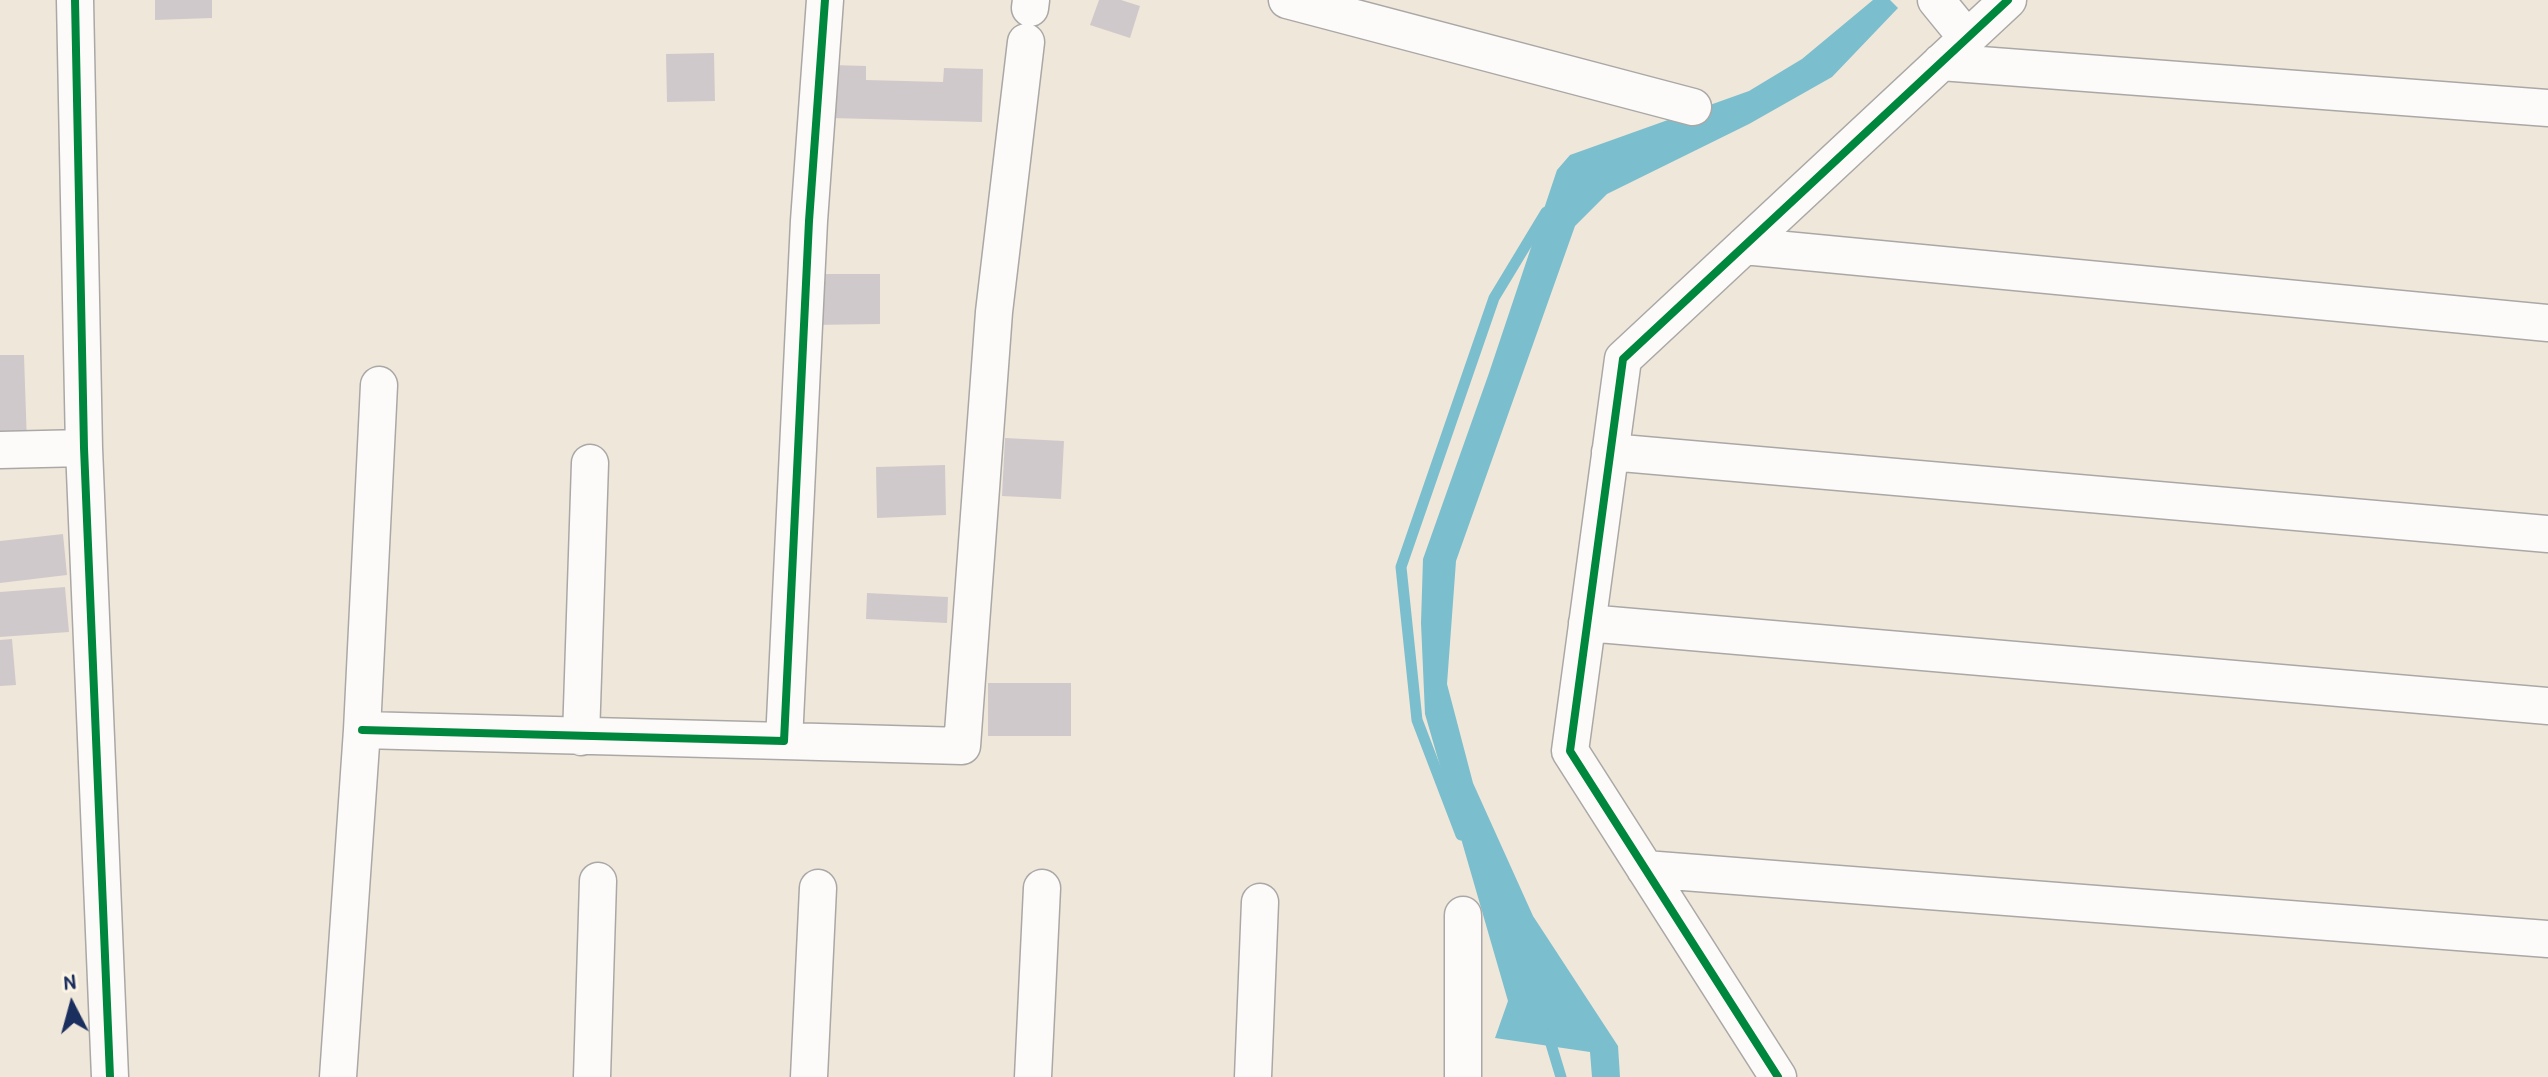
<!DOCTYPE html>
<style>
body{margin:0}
#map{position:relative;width:2548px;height:1077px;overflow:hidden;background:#efe7da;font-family:"Patrick Hand",sans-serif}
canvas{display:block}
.north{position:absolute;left:32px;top:965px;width:80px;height:80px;-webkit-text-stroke:6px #fcf5e5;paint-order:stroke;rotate:354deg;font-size:22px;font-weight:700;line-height:32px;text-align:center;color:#1b2f5e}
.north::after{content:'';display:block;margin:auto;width:28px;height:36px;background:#1b2f5e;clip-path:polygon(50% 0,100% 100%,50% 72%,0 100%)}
</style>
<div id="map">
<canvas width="2548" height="1077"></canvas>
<div class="north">N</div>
</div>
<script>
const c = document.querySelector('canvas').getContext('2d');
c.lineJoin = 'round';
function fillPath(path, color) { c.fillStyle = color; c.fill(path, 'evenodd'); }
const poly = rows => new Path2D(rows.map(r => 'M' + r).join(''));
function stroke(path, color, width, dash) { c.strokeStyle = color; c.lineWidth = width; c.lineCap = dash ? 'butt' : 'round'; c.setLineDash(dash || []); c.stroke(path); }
fillPath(poly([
 [1873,0,1890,0,1898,8,1832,77,1749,124,1607,194,1575,226,1456,561,1447,684,1473,783,1533,916,1618,1046,1620,1077,1592,1077,1590,1052,1495,1038,1508,1001,1425,714,1421,623,1423,559,1489,373,1557,170,1570,155,1749,91,1802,59]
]), '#7bbece');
stroke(poly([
 [1461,835,1417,720,1401,567,1494,298,1546,212],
 [1548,1034,1561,1077]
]), '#7bbece', 11);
fillPath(poly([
 [155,0,212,0,212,18,155,20],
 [1099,0,1121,0,1140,6,1130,38,1090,25],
 [714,53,715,101,667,102,666,54],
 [832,65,866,66,866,80,943,82,944,68,983,69,982,122,831,118],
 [812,274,880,274,880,324,812,325],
 [0,355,24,355,27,444,0,444],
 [1005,438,1064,441,1061,499,1002,496],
 [945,465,946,515,877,518,876,467],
 [63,534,67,575,0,583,0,541],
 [65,587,69,632,0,637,0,592],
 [867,593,948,597,947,623,866,619],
 [12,639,16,685,0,686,0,640],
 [988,683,1071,683,1071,736,988,736]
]), '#d0c9cb');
const street = poly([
 [75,0,84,448,110,1077],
 [1287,0,1693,107],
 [1936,0,1967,38],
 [1030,8,1031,0],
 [1941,62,2548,108],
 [1744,246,2548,323],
 [0,450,84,448],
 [1610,452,2548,534],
 [1587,623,2548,706],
 [362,730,784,741,809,221,825,0],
 [581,737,590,463],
 [784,741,962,746,994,312,1026,42],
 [1645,869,2548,939],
 [1463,915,1463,1077],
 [338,1077,362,730,379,385],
 [592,1077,598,881],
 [809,1077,818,888],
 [1033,1077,1042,888],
 [1253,1077,1260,902],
 [1778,1077,1570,751,1623,359,2008,0]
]);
stroke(street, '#aaa8a6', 39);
stroke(street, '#fdfbf9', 36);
stroke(poly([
 [75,0,84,448,110,1077],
 [362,730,784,741,809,221,825,0],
 [1778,1077,1570,751,1623,359,2008,0]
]), '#00873e', 8);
</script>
